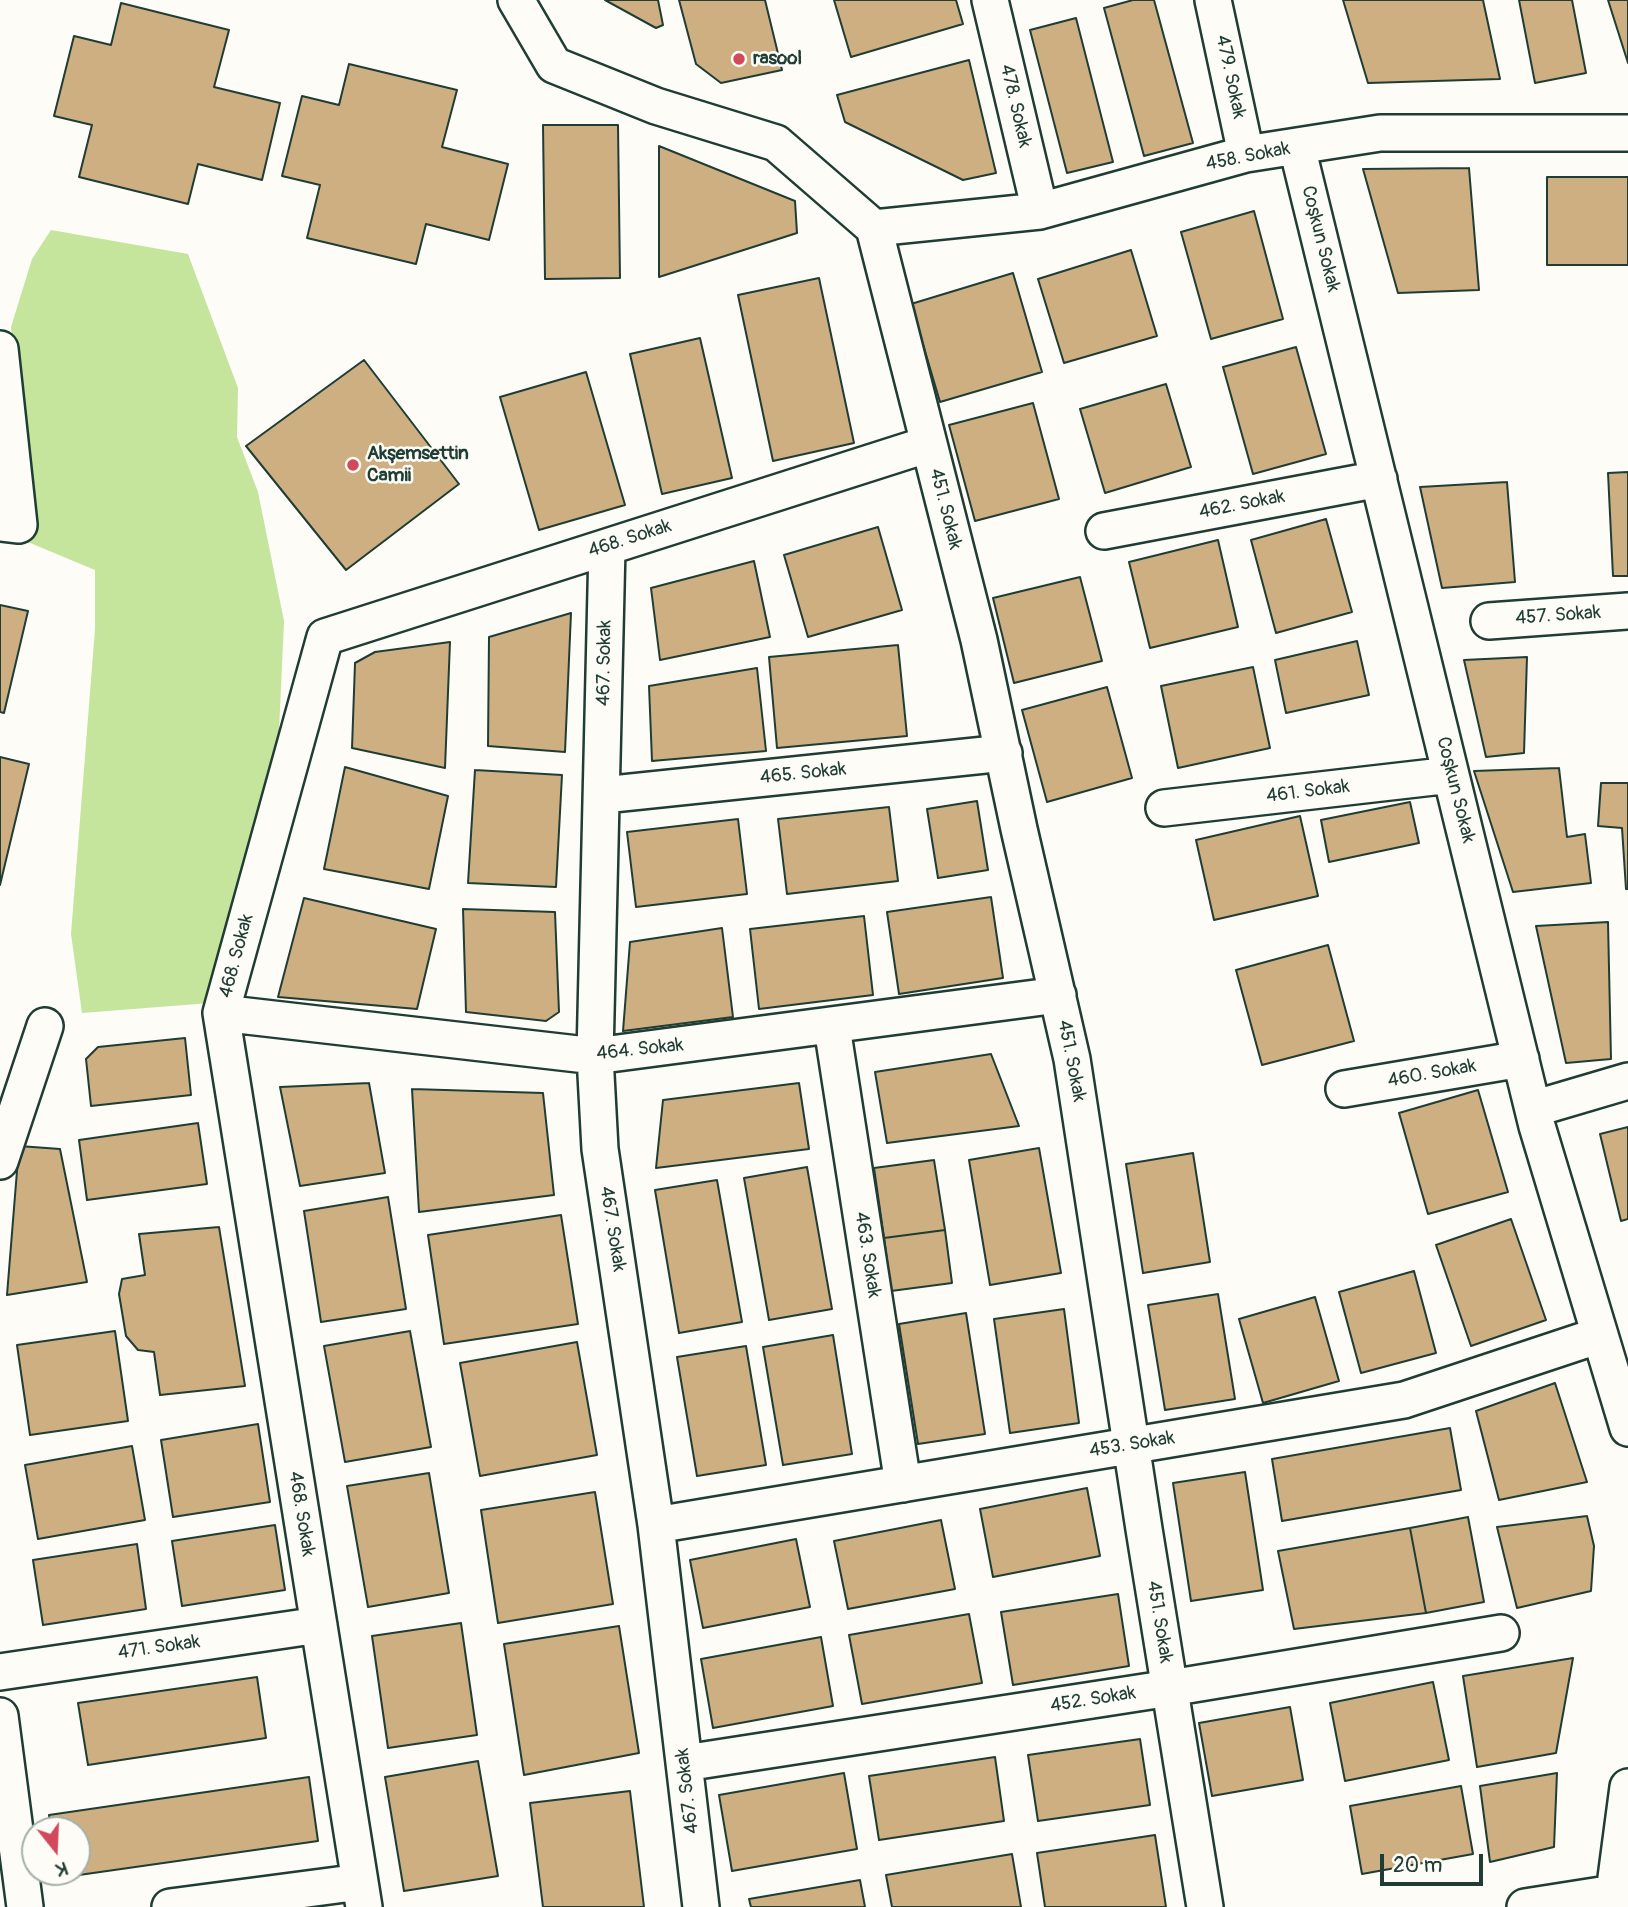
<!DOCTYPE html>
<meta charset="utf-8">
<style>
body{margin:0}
#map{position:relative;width:1628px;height:1907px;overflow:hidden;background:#fdfcf7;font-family:Pangolin,sans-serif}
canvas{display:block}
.north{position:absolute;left:21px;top:1816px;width:70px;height:70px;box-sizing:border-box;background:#fdfcf7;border:2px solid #a4b0a9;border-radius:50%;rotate:162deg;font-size:19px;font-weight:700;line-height:28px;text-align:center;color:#1f3d34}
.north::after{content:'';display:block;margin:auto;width:24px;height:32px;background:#d1495b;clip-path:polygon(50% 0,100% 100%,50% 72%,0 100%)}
.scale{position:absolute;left:1380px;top:1854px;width:103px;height:32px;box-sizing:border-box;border:4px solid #1f3d34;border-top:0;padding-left:9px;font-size:21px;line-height:24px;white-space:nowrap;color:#1f3d34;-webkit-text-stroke:5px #fdfcf7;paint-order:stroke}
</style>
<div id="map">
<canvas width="1628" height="1907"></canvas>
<div class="north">K</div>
<div class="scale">20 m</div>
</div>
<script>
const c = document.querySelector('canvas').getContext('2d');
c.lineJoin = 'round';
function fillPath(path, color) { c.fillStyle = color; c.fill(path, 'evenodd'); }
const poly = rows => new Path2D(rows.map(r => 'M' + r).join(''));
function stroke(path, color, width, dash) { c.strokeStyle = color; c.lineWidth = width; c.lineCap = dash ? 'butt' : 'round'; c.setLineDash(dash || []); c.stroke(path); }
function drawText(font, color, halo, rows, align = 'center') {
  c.font = font + ' Pangolin,sans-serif'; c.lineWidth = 5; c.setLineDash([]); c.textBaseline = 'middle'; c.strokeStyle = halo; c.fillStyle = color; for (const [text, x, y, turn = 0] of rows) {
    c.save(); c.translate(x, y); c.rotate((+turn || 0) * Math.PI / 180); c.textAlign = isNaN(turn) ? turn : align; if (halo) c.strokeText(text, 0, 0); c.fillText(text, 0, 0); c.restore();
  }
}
fillPath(poly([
 [51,230,188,254,238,388,237,437,258,492,284,621,277,774,210,1003,82,1013,71,934,95,629,95,570,23,540,24,466,11,327,32,259]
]), '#c5e49c');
const building = poly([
 [605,0,658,0,663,25,656,28,605,0],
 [679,0,765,0,782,70,721,83,696,64,679,0],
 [834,0,956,0,963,24,851,57,834,0],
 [1133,0,1154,0,1193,143,1144,156,1104,8,1133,0],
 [1343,0,1483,0,1500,79,1368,83,1343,0],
 [1519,0,1572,0,1586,73,1535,83,1519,0],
 [1608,0,1628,0,1628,63,1608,0],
 [121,3,229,30,214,87,280,103,262,180,198,164,188,204,79,177,92,125,54,116,74,36,111,45,121,3],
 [1076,18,1113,162,1067,173,1030,30,1076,18],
 [969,60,996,173,963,180,845,122,837,95,969,60],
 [349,64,457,90,442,147,508,164,489,240,426,224,416,264,307,238,320,185,282,176,302,96,339,105,349,64],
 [543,125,618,125,620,278,545,279,543,125],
 [659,146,795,201,797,233,659,277,659,146],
 [1469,168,1479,290,1398,293,1363,169,1469,168],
 [1547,177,1628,177,1628,265,1547,265,1547,177],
 [1254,211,1283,319,1211,339,1181,232,1254,211],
 [1131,250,1157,336,1064,363,1038,279,1131,250],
 [1013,273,1042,372,940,402,911,304,1013,273],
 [819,278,854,443,773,461,738,295,819,278],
 [700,338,732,478,662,494,630,354,700,338],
 [1296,347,1326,454,1253,474,1223,367,1296,347],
 [364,360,459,484,346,570,246,446,364,360],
 [586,372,625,505,539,530,500,397,586,372],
 [1166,384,1191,467,1105,493,1080,409,1166,384],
 [1033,403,1059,499,975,521,949,425,1033,403],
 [1628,472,1628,576,1613,576,1608,473,1628,472],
 [1507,482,1515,582,1442,588,1420,487,1507,482],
 [1326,519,1352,612,1276,633,1251,540,1326,519],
 [878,527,902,610,808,637,784,555,878,527],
 [1218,540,1238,627,1150,648,1129,562,1218,540],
 [754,561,770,637,660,660,651,588,754,561],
 [1080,577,1102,661,1014,683,993,598,1080,577],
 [0,605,28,611,4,713,0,712,0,605],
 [571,613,565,752,488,746,489,637,571,613],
 [1357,641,1369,695,1286,713,1275,660,1357,641],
 [450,642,445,768,352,748,355,663,375,652,450,642],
 [898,645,907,736,777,748,769,657,898,645],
 [1527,657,1524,753,1486,757,1464,660,1527,657],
 [1253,667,1270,748,1178,768,1161,686,1253,667],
 [757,668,766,751,652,761,649,686,757,668],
 [1107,687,1132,778,1047,802,1022,710,1107,687],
 [0,757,29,764,0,885,0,757],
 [345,767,448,796,429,889,324,869,345,767],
 [1559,768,1567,837,1585,834,1591,883,1513,892,1474,771,1559,768],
 [475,770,562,775,556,887,468,883,475,770],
 [1601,783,1628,783,1628,889,1626,889,1622,828,1598,826,1601,783],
 [977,801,988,870,938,878,927,809,977,801],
 [1410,802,1419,843,1329,862,1321,820,1410,802],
 [889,807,898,881,787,894,778,819,889,807],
 [1300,816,1318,896,1214,920,1196,840,1300,816],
 [738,819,747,894,636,907,627,832,738,819],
 [991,897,1003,978,899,994,887,912,991,897],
 [304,898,436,929,417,1009,278,997,304,898],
 [463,909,555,912,559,1012,546,1021,466,1012,463,909],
 [864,916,873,995,759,1009,750,929,864,916],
 [1608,922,1611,1059,1566,1063,1536,926,1608,922],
 [722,928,733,1017,623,1031,630,942,722,928],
 [1328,945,1354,1041,1262,1065,1236,970,1328,945],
 [185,1038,191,1095,91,1106,86,1059,98,1047,185,1038],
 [991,1054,1019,1126,887,1143,875,1072,991,1054],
 [369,1083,385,1173,300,1186,280,1087,369,1083],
 [799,1083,809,1149,656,1168,663,1100,799,1083],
 [412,1089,543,1093,554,1195,419,1212,412,1089],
 [1478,1090,1508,1192,1428,1214,1399,1113,1478,1090],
 [198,1123,207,1184,87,1200,79,1140,198,1123],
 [1628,1127,1628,1219,1621,1221,1600,1134,1628,1127],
 [19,1146,60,1149,87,1282,7,1295,19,1146],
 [1039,1148,1061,1273,990,1285,969,1160,1039,1148],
 [1193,1153,1210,1262,1143,1273,1126,1164,1193,1153],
 [934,1160,945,1230,884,1238,874,1168,934,1160],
 [807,1167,832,1309,769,1320,744,1178,807,1167],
 [717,1180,742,1322,679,1333,655,1190,717,1180],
 [388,1197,406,1309,321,1322,304,1211,388,1197],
 [561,1215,578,1324,444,1344,428,1235,561,1215],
 [1511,1219,1546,1320,1471,1346,1436,1245,1511,1219],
 [219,1227,245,1386,160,1395,154,1352,138,1350,126,1336,119,1294,122,1279,145,1275,139,1234,219,1227],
 [945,1230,952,1283,891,1291,884,1238,945,1230],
 [1414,1271,1436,1353,1361,1373,1339,1292,1414,1271],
 [1218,1294,1235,1399,1165,1410,1148,1305,1218,1294],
 [1315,1297,1339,1381,1263,1403,1239,1319,1315,1297],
 [1064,1309,1079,1423,1010,1433,994,1319,1064,1309],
 [966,1313,985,1434,918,1444,899,1324,966,1313],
 [115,1331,128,1421,30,1435,17,1345,115,1331],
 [410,1331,431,1447,345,1462,324,1346,410,1331],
 [833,1335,852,1454,783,1465,763,1347,833,1335],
 [577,1342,597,1455,480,1476,460,1363,577,1342],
 [746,1346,766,1465,697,1476,677,1357,746,1346],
 [1555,1383,1587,1482,1499,1500,1476,1411,1555,1383],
 [258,1424,270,1502,173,1517,161,1440,258,1424],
 [1450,1428,1461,1490,1282,1521,1272,1459,1450,1428],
 [132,1446,145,1520,38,1539,25,1465,132,1446],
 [1245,1472,1263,1590,1191,1601,1173,1483,1245,1472],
 [429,1473,449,1593,368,1607,347,1486,429,1473],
 [1087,1488,1100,1556,993,1577,980,1509,1087,1488],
 [595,1492,613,1604,498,1623,481,1510,595,1492],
 [1587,1516,1594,1546,1591,1591,1517,1608,1497,1527,1587,1516],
 [1468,1517,1484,1602,1426,1613,1410,1528,1468,1517],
 [941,1520,955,1589,848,1609,834,1541,941,1520],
 [275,1525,285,1590,182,1606,172,1541,275,1525],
 [1410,1528,1426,1613,1294,1629,1278,1551,1410,1528],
 [796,1539,810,1607,703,1628,690,1560,796,1539],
 [137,1544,146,1609,43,1625,33,1560,137,1544],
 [1118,1594,1129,1666,1013,1685,1001,1612,1118,1594],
 [969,1614,982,1683,862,1704,849,1635,969,1614],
 [461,1623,477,1735,388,1748,372,1636,461,1623],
 [619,1626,639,1753,524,1775,504,1644,619,1626],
 [821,1637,833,1706,713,1728,701,1659,821,1637],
 [1573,1658,1556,1753,1477,1767,1463,1676,1573,1658],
 [257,1677,266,1738,88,1765,78,1703,257,1677],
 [1433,1682,1449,1760,1345,1781,1330,1703,1433,1682],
 [1290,1707,1303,1780,1212,1796,1199,1723,1290,1707],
 [1140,1739,1150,1805,1038,1821,1028,1755,1140,1739],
 [995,1757,1004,1821,879,1840,869,1776,995,1757],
 [478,1761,498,1876,404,1891,385,1777,478,1761],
 [844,1773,857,1849,732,1871,719,1795,844,1773],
 [1557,1773,1554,1847,1490,1862,1480,1786,1557,1773],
 [309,1777,318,1841,58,1878,57,1872,77,1872,77,1830,51,1830,49,1815,309,1777],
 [1461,1786,1473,1854,1362,1874,1350,1806,1461,1786],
 [630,1791,644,1907,543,1907,530,1803,630,1791],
 [1155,1835,1166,1907,1045,1907,1037,1853,1155,1835],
 [1012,1854,1021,1907,892,1907,886,1875,1012,1854],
 [860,1880,865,1907,751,1907,749,1899,860,1880]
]);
fillPath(building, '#cdaf81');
stroke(building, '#1f3d34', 2);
const minor = poly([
 [516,0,554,65,656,106,776,143,874,228],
 [990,0,1040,211],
 [1213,0,1246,154],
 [1297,147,1537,1126,1628,1428],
 [874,228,979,640,1019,829,1072,1059,1144,1529,1205,1907],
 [874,228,1040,211,1246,154,1380,133,1628,133],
 [0,349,19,525,0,523],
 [1104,531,1379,479],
 [607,547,595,1056,600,1149,656,1525,701,1907],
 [1489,621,1628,611],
 [603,795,1004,753],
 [1164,808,1451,775],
 [221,1013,595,1056,1058,995],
 [832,1027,903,1484],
 [1344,1089,1521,1059],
 [1533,1109,1628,1081],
 [0,1161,45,1026],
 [656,1525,1404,1400,1600,1335],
 [0,1672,319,1625],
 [0,1716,25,1907],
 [685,1763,1170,1688,1501,1633],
 [170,1907,360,1882],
 [364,1907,221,1013,325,637,929,444],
 [1525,1907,1614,1893],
 [1619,1907,1614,1893,1628,1787]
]);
stroke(minor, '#1f3d34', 40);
stroke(minor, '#fdfcf7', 35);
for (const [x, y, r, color] of [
 [739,59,7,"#d1495b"],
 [353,465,7,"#d1495b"]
]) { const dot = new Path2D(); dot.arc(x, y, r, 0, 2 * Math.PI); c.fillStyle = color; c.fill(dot); stroke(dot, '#fdfcf7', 2.5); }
drawText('bold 19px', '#1f3d34', '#fdfcf7', [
 ["rasool",753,59],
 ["Akşemsettin",367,454],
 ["Camii",367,476]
], 'left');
drawText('19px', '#1f3d34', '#fdfcf7', [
 ["479. Sokak",1230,77,78],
 ["478. Sokak",1015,106,77],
 ["458. Sokak",1248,157,-11],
 ["Coşkun Sokak",1320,239,76],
 ["462. Sokak",1242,505,-11],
 ["451. Sokak",945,509,76],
 ["468. Sokak",630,539,-18],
 ["457. Sokak",1558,616,-4],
 ["467. Sokak",605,663,-89],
 ["465. Sokak",803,774,-6],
 ["Coşkun Sokak",1455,790,76],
 ["461. Sokak",1308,792,-7],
 ["468. Sokak",237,956,-75],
 ["464. Sokak",640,1050,-6],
 ["451. Sokak",1071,1061,79],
 ["460. Sokak",1432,1074,-10],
 ["467. Sokak",612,1229,81],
 ["463. Sokak",867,1255,81],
 ["453. Sokak",1132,1445,-9],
 ["468. Sokak",301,1514,81],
 ["451. Sokak",1159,1622,81],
 ["471. Sokak",159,1648,-8],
 ["452. Sokak",1093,1700,-9],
 ["467. Sokak",688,1791,-97]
]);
</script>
